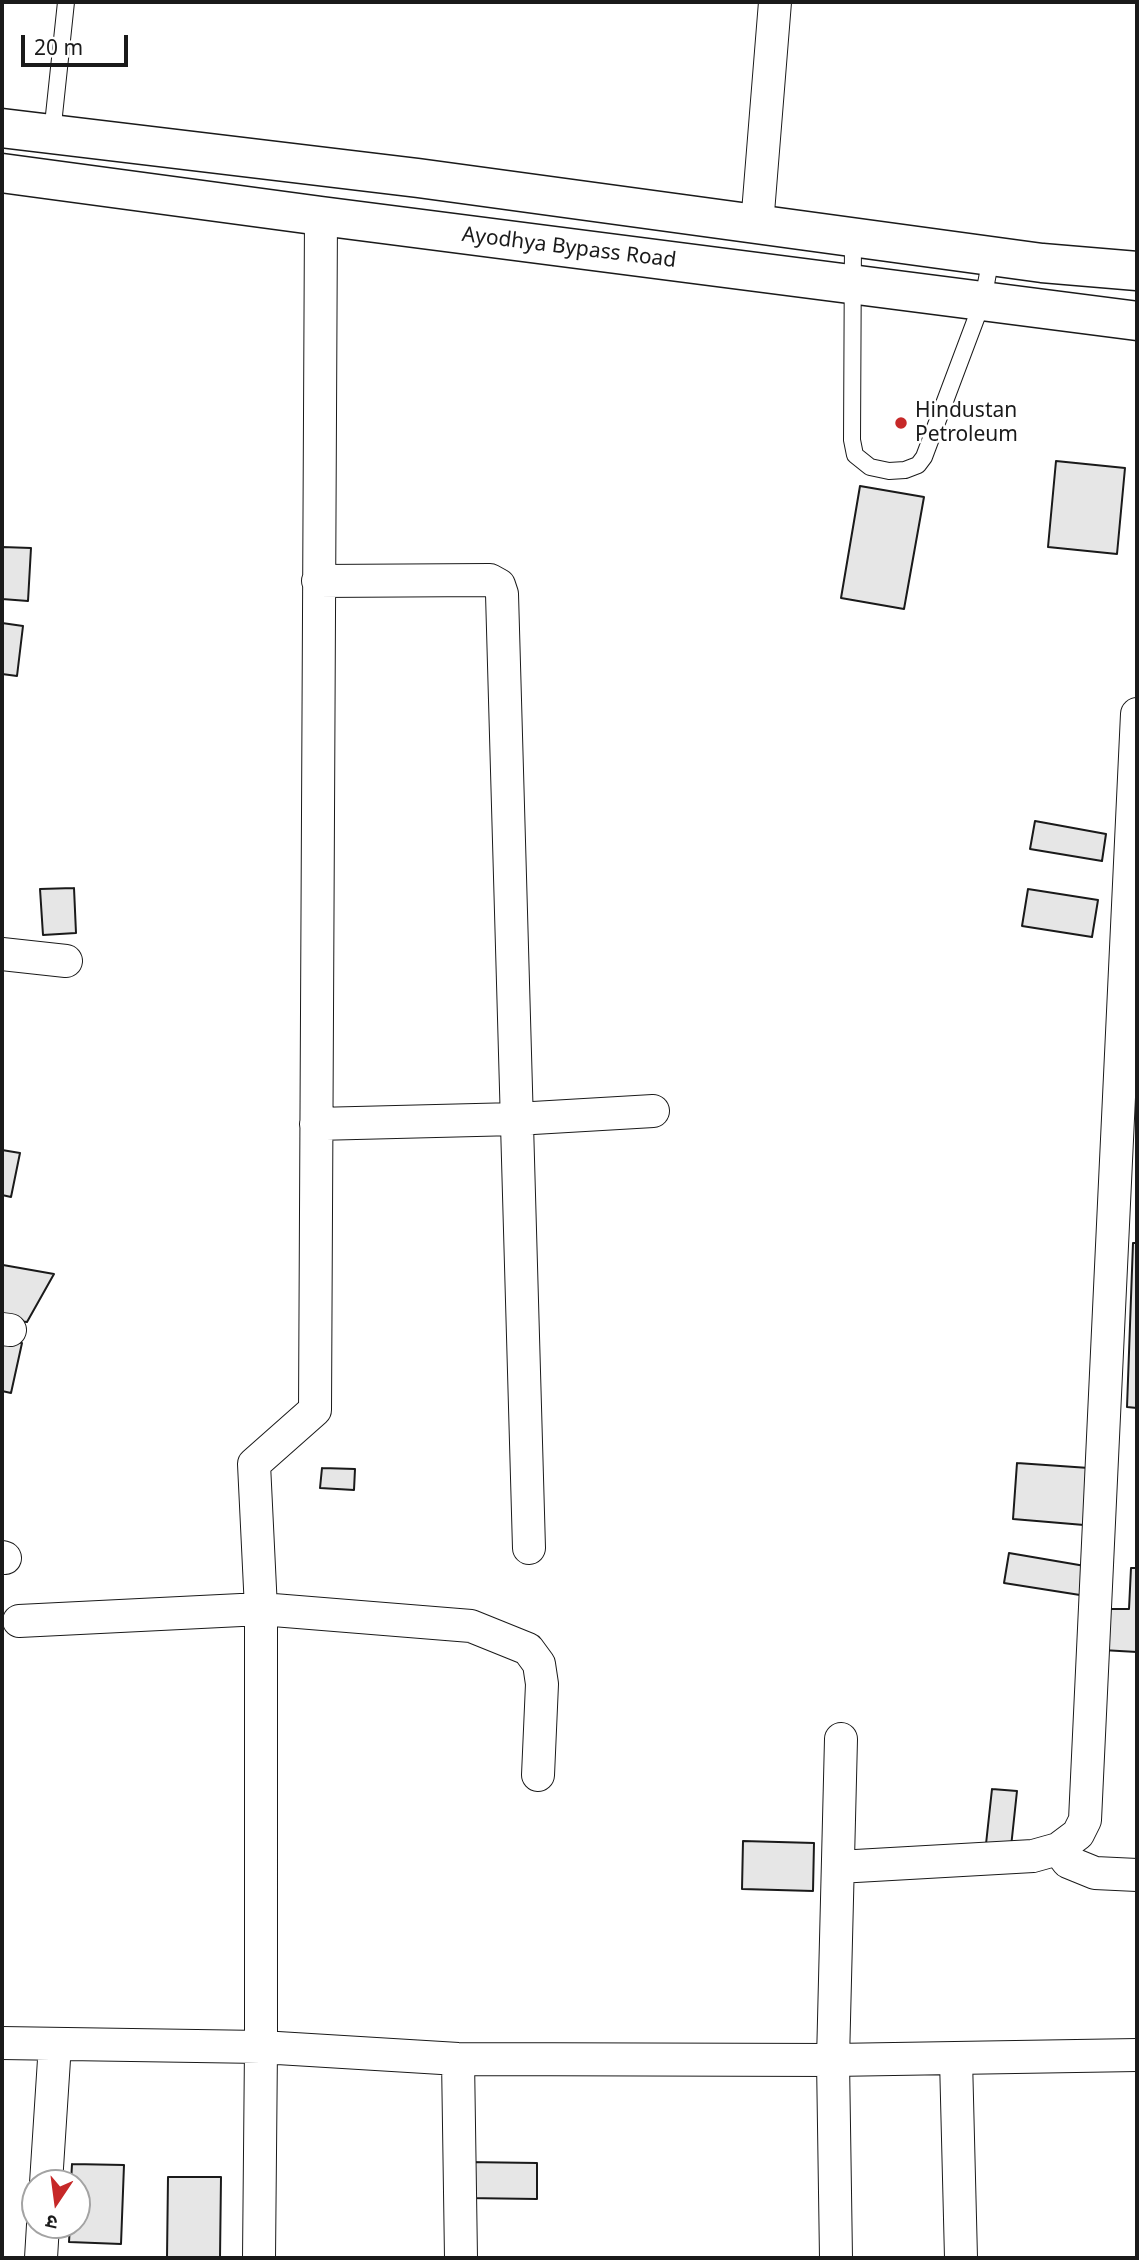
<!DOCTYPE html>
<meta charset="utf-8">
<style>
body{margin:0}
#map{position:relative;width:1139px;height:2260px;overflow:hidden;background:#fff;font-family:"Noto Sans","Noto Sans Devanagari",sans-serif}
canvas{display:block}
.frame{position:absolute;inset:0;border:4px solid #1a1a1a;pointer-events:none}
.north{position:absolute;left:21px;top:2169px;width:70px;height:70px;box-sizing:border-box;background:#fff;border:2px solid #a3a3a3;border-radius:50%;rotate:193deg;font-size:19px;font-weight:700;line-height:28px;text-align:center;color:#1a1a1a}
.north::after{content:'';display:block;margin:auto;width:24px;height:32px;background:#c62828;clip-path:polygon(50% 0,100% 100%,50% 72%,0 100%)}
.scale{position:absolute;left:21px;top:35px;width:107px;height:32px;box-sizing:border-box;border:4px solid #1a1a1a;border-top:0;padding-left:9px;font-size:21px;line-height:24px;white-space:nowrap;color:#1a1a1a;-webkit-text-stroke:5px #fff;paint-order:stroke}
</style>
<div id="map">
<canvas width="1139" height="2260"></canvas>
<div class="frame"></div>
<div class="north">उ</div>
<div class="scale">20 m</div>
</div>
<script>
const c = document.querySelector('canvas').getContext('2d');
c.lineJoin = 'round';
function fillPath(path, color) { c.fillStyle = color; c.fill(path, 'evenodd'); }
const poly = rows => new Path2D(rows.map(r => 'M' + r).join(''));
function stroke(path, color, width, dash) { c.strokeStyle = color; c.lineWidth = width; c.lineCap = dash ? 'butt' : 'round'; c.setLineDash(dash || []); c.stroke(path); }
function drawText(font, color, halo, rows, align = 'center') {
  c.font = font + ' "Noto Sans",sans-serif'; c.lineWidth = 5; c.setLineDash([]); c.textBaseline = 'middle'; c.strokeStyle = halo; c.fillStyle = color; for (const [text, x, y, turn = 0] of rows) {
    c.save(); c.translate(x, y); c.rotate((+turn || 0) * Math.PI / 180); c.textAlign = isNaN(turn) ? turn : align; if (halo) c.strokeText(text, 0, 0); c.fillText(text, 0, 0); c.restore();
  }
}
const building = poly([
 [1056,461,1125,468,1117,554,1048,547,1056,461],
 [860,486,924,497,904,609,841,598,860,486],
 [2,547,31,548,28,601,2,599,2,547],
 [2,623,23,626,17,676,2,674,2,623],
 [1035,821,1106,834,1102,861,1030,849,1035,821],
 [74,888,76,933,43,935,40,889,74,888],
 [1028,889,1098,900,1092,937,1022,926,1028,889],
 [2,1150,20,1153,11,1197,2,1195,2,1150],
 [1133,1243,1137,1243,1137,1408,1127,1407,1133,1243],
 [3,1265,54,1274,27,1322,2,1319,3,1265],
 [2,1339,22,1343,11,1393,2,1391,2,1339],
 [1017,1463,1089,1468,1084,1525,1013,1519,1017,1463],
 [322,1468,355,1469,354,1490,320,1488,322,1468],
 [1009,1553,1085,1566,1080,1595,1004,1583,1009,1553],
 [1131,1568,1137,1568,1137,1652,1102,1650,1105,1609,1129,1609,1131,1568],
 [992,1789,1017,1791,1011,1847,986,1844,992,1789],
 [743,1841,814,1843,813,1891,742,1889,743,1841],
 [466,2162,537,2163,537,2199,466,2198,466,2162],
 [72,2164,124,2165,121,2244,69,2242,70,2225,77,2225,77,2183,71,2183,72,2164],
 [168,2177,221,2177,220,2258,167,2258,168,2177]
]);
fillPath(building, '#e6e6e6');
stroke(building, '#1a1a1a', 2);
const service = poly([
 [52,134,66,2],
 [853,237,852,440,855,455,870,467,889,471,905,470,918,465,924,457,983,300,991,257]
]);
const minor = poly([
 [757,225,775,2],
 [318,581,490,580,499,585,502,594,529,1548],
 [2,954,66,961],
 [316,1124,516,1119,653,1111],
 [2,1329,10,1330],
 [2,1557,5,1558],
 [19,1621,261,1609,471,1626,528,1649,539,1664,542,1684,538,1775],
 [1058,1849,1068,1862,1095,1873,1137,1875],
 [838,1867,1033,1856,1058,1849,1078,1834,1085,1820,1137,714],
 [2,2043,261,2047,458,2059,833,2060,1137,2055],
 [458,2059,461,2258],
 [956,2059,961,2258],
 [46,2183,55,2044],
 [41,2258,43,2225],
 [259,2258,261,2047,261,1609,254,1464,315,1410,321,216],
 [836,2258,833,2060,841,1739]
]);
const primary = poly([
 [2,128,418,178,1042,263,1137,271],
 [2,173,321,216,1137,321]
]);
stroke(service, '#1a1a1a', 18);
stroke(minor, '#1a1a1a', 34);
stroke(primary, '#1a1a1a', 41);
stroke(service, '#fff', 16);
stroke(minor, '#fff', 32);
stroke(primary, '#fff', 38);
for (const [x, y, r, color] of [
 [901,423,7,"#c62828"]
]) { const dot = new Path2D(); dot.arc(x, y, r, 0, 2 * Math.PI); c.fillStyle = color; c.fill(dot); stroke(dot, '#fff', 2.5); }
drawText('21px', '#1a1a1a', '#fff', [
 ["Ayodhya Bypass Road",569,248,7]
]);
drawText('21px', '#1a1a1a', '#fff', [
 ["Hindustan",915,411],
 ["Petroleum",915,435]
], 'left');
</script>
